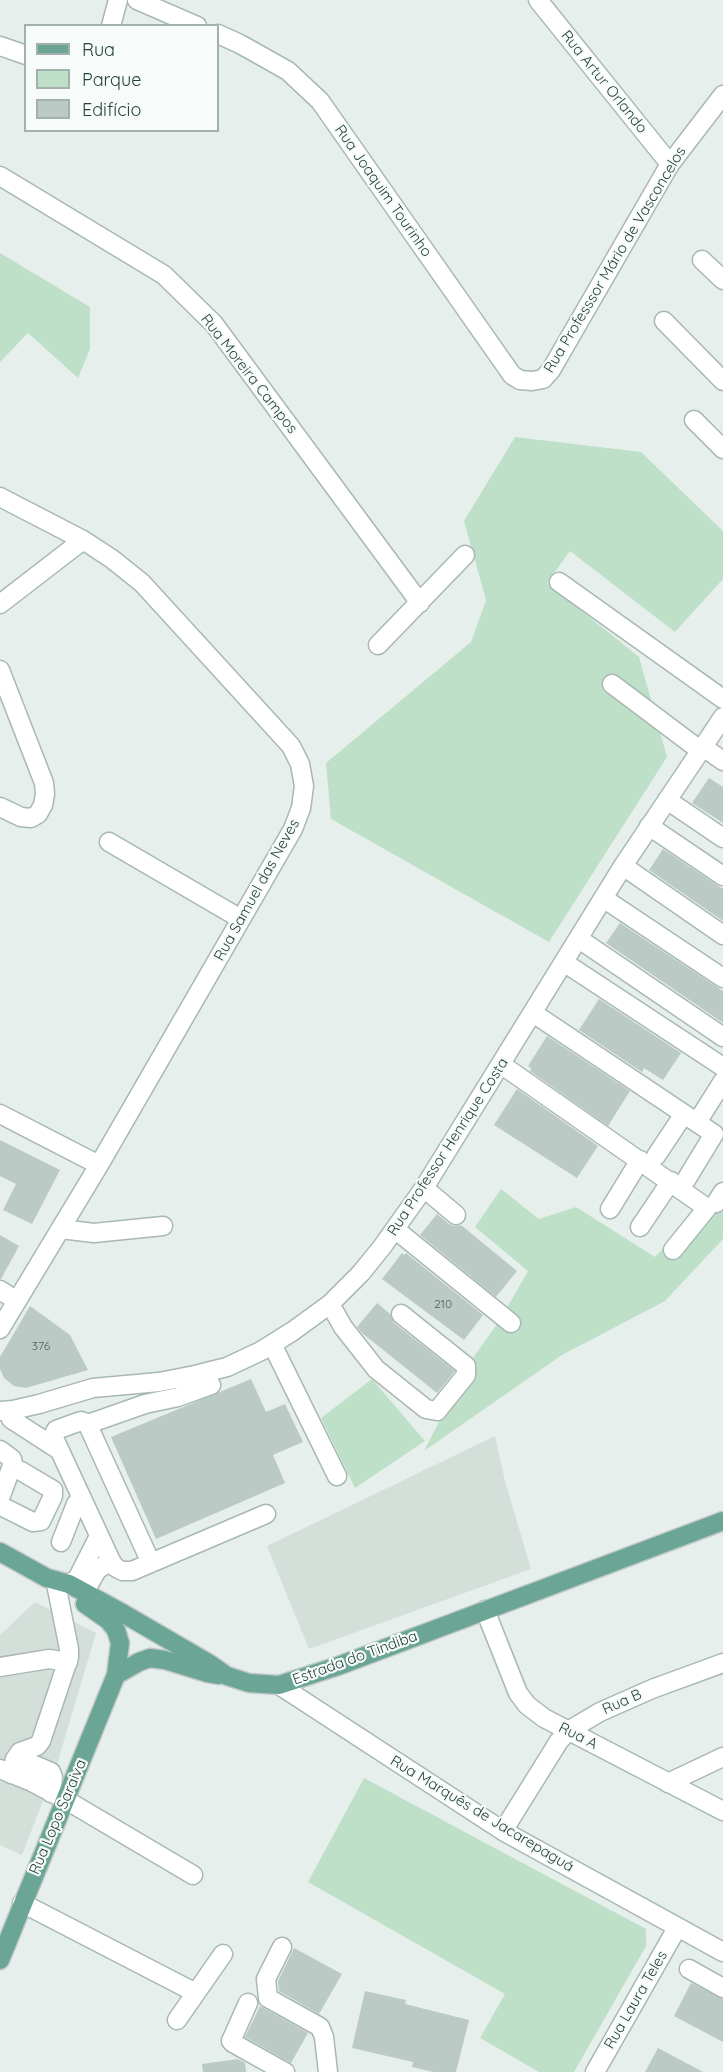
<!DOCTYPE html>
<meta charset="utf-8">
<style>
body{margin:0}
#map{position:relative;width:723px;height:2072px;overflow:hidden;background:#e6efeb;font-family:Quicksand,sans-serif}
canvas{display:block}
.legend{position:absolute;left:24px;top:24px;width:195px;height:108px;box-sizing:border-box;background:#f7fbf9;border:2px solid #a3b1ad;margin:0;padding:8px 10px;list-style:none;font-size:18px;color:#24423a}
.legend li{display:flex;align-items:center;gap:12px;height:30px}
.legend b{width:30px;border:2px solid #a3b1ad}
</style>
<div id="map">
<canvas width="723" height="2072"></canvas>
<ul class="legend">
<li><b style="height:8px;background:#6aa596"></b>Rua</li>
<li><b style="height:16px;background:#bfe0c8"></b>Parque</li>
<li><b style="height:16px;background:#bbcac4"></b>Edifício</li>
</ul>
</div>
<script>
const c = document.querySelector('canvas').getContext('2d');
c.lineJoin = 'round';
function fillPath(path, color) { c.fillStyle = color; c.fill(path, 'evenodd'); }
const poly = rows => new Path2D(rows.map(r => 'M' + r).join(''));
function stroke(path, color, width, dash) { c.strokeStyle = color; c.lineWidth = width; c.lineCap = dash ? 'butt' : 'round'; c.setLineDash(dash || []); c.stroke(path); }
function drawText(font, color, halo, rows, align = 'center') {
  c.font = font + ' Quicksand,sans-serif'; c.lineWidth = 4.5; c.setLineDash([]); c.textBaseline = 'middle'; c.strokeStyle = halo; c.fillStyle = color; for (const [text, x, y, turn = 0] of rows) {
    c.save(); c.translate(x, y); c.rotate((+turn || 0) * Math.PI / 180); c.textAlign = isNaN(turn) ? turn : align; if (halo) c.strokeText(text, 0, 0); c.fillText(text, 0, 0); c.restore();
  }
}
fillPath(poly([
 [495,1436,505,1481,531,1569,309,1649,267,1546],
 [35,1602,96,1633,57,1764,22,1855,0,1845,0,1635]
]), '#d4dfda');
fillPath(poly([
 [0,253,90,307,90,349,78,378,28,333,0,362],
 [515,437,641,452,723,531,723,579,675,632,570,551,547,583,639,657,667,757,549,942,331,819,326,763,471,642,486,600,464,521],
 [723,1185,723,1239,665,1301,562,1355,424,1451,470,1362,500,1320,528,1271,475,1227,501,1189,539,1219,576,1207,655,1257],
 [372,1379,425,1441,355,1488,321,1418],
 [364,1778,646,1929,646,1946,574,2072,539,2072,480,2038,505,1994,308,1882]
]), '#bfe0c8');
fillPath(poly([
 [709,778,723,787,723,823,692,803],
 [663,849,723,889,723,921,649,870],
 [620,923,723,991,723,1023,606,943],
 [599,999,681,1053,663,1080,644,1068,642,1072,579,1030],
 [547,1036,630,1091,608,1126,530,1071,531,1068,528,1066],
 [517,1089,598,1146,577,1178,494,1125],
 [0,1140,60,1170,32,1224,3,1210,16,1184,0,1176],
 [437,1214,449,1224,455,1226,461,1225,517,1271,496,1297,420,1235],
 [0,1235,19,1246,1,1279,0,1279],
 [402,1253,404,1255,406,1253,483,1315,464,1340,382,1279],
 [377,1303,390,1314,394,1323,455,1371,437,1393,362,1333,357,1327],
 [30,1306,70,1335,88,1370,26,1388,14,1386,4,1378,0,1369,0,1357],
 [251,1379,266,1412,285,1404,303,1442,273,1455,285,1483,156,1539,111,1437],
 [294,1948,342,1974,319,2014,279,1991,278,1981],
 [691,1983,723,1999,723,2042,674,2016],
 [365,1991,406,2000,405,2004,469,2020,456,2072,433,2072,412,2067,413,2062,352,2048],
 [260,2006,308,2033,291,2063,245,2037],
 [658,2048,703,2072,645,2072],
 [238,2059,245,2063,246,2072,203,2072,202,2064]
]), '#bbcac4');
const minor = poly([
 [137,0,197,26],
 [538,0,670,164],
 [111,26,118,0],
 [218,34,240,44,288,71,320,101,512,375,520,380,532,381,543,379,551,370,670,164,723,95],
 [0,46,26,55],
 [0,176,164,275,214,324,420,603],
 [702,260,723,280],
 [664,321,723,381],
 [694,420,723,449],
 [0,497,83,540,112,559,142,583,291,746,300,764,304,786,301,808,293,829,99,1165,0,1329],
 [559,582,723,699],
 [0,604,83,540],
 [378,645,465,555],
 [0,670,44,783,45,794,43,805,38,814,31,818,21,817,0,807],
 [612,684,701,751],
 [703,747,723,761],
 [667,800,723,838],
 [649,826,723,876],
 [109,842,241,919],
 [623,866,723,935],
 [603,898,723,978],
 [579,939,723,1037],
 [565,963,723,1067],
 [533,1013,714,1134,686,1180],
 [502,1065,707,1208,673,1250],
 [0,1114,99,1165],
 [701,1116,723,1081],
 [656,1156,684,1114],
 [424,1188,456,1215],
 [716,1203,723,1192],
 [610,1209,640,1160],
 [640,1227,671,1181],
 [61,1229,94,1233,163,1226],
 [396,1230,511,1323],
 [0,1290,17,1301],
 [330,1304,343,1327,376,1369,426,1409,437,1411,466,1375,466,1366,401,1314],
 [272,1344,337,1476],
 [0,1411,13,1410,39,1404,93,1388,159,1382,195,1375,227,1367,261,1351,293,1331,330,1304,361,1273,382,1247,424,1188,623,866,723,717],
 [11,1419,59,1450],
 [88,1424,145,1404,178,1397,211,1385],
 [0,1450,12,1459,13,1463,0,1498],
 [3,1507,33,1522,41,1521,53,1496,53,1490,21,1471],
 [61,1542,76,1504,82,1498],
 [111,1561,115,1567,122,1571,132,1571,266,1514],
 [69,1584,77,1579,99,1536],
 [84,1593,97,1570,111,1561,53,1436,56,1430,81,1421,87,1423,151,1563],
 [485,1610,518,1693,527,1705,544,1718,723,1811],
 [0,1667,49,1659,68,1662],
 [279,1685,503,1831,723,1952],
 [25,1761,51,1772,53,1777,51,1793],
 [0,1769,32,1782,66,1800,193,1875],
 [11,1774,15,1759,20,1752,37,1746,41,1741,69,1657,69,1649,56,1584],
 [668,1783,723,1757],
 [503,1831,559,1741,568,1731,600,1712,652,1689,723,1663],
 [22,1903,196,1993],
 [282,1947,266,1979,268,1998,320,2027,324,2037,328,2072],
 [689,1969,723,1988],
 [248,2003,231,2041,233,2043,285,2072],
 [177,2020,223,1954],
 [595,2072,677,1928]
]);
const major = poly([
 [0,1552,47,1578,69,1584,124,1614,210,1664,227,1676,249,1683,279,1685,338,1666,723,1521],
 [116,1675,139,1662,150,1658,165,1660,207,1673,219,1675],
 [0,1960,116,1675,120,1643,116,1630,108,1620,85,1604]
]);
stroke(minor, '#a8b8b2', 21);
stroke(major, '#c2cac8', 21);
stroke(minor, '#fff', 18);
stroke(major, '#6aa596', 18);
drawText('12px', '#4a645c', null, [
 ["210",443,1304],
 ["376",41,1346]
]);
drawText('15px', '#24423a', '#f7fbf9', [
 ["Rua Artur Orlando",604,82,51],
 ["Rua Joaquim Tourinho",383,191,55],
 ["Rua Professsor Mário de Vasconcelos",615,260,-59],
 ["Rua Moreira Campos",249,374,52],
 ["Rua Samuel das Neves",257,890,-61],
 ["Rua Professor Henrique Costa",448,1147,-57],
 ["Estrada do Tindiba",355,1658,-20],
 ["Rua B",622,1702,-24],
 ["Rua A",578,1736,27],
 ["Rua Marquês de Jacarepaguá",482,1814,31],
 ["Rua Lopo Saraiva",58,1817,-67],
 ["Rua Laura Teles",636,2000,-60]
]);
</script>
